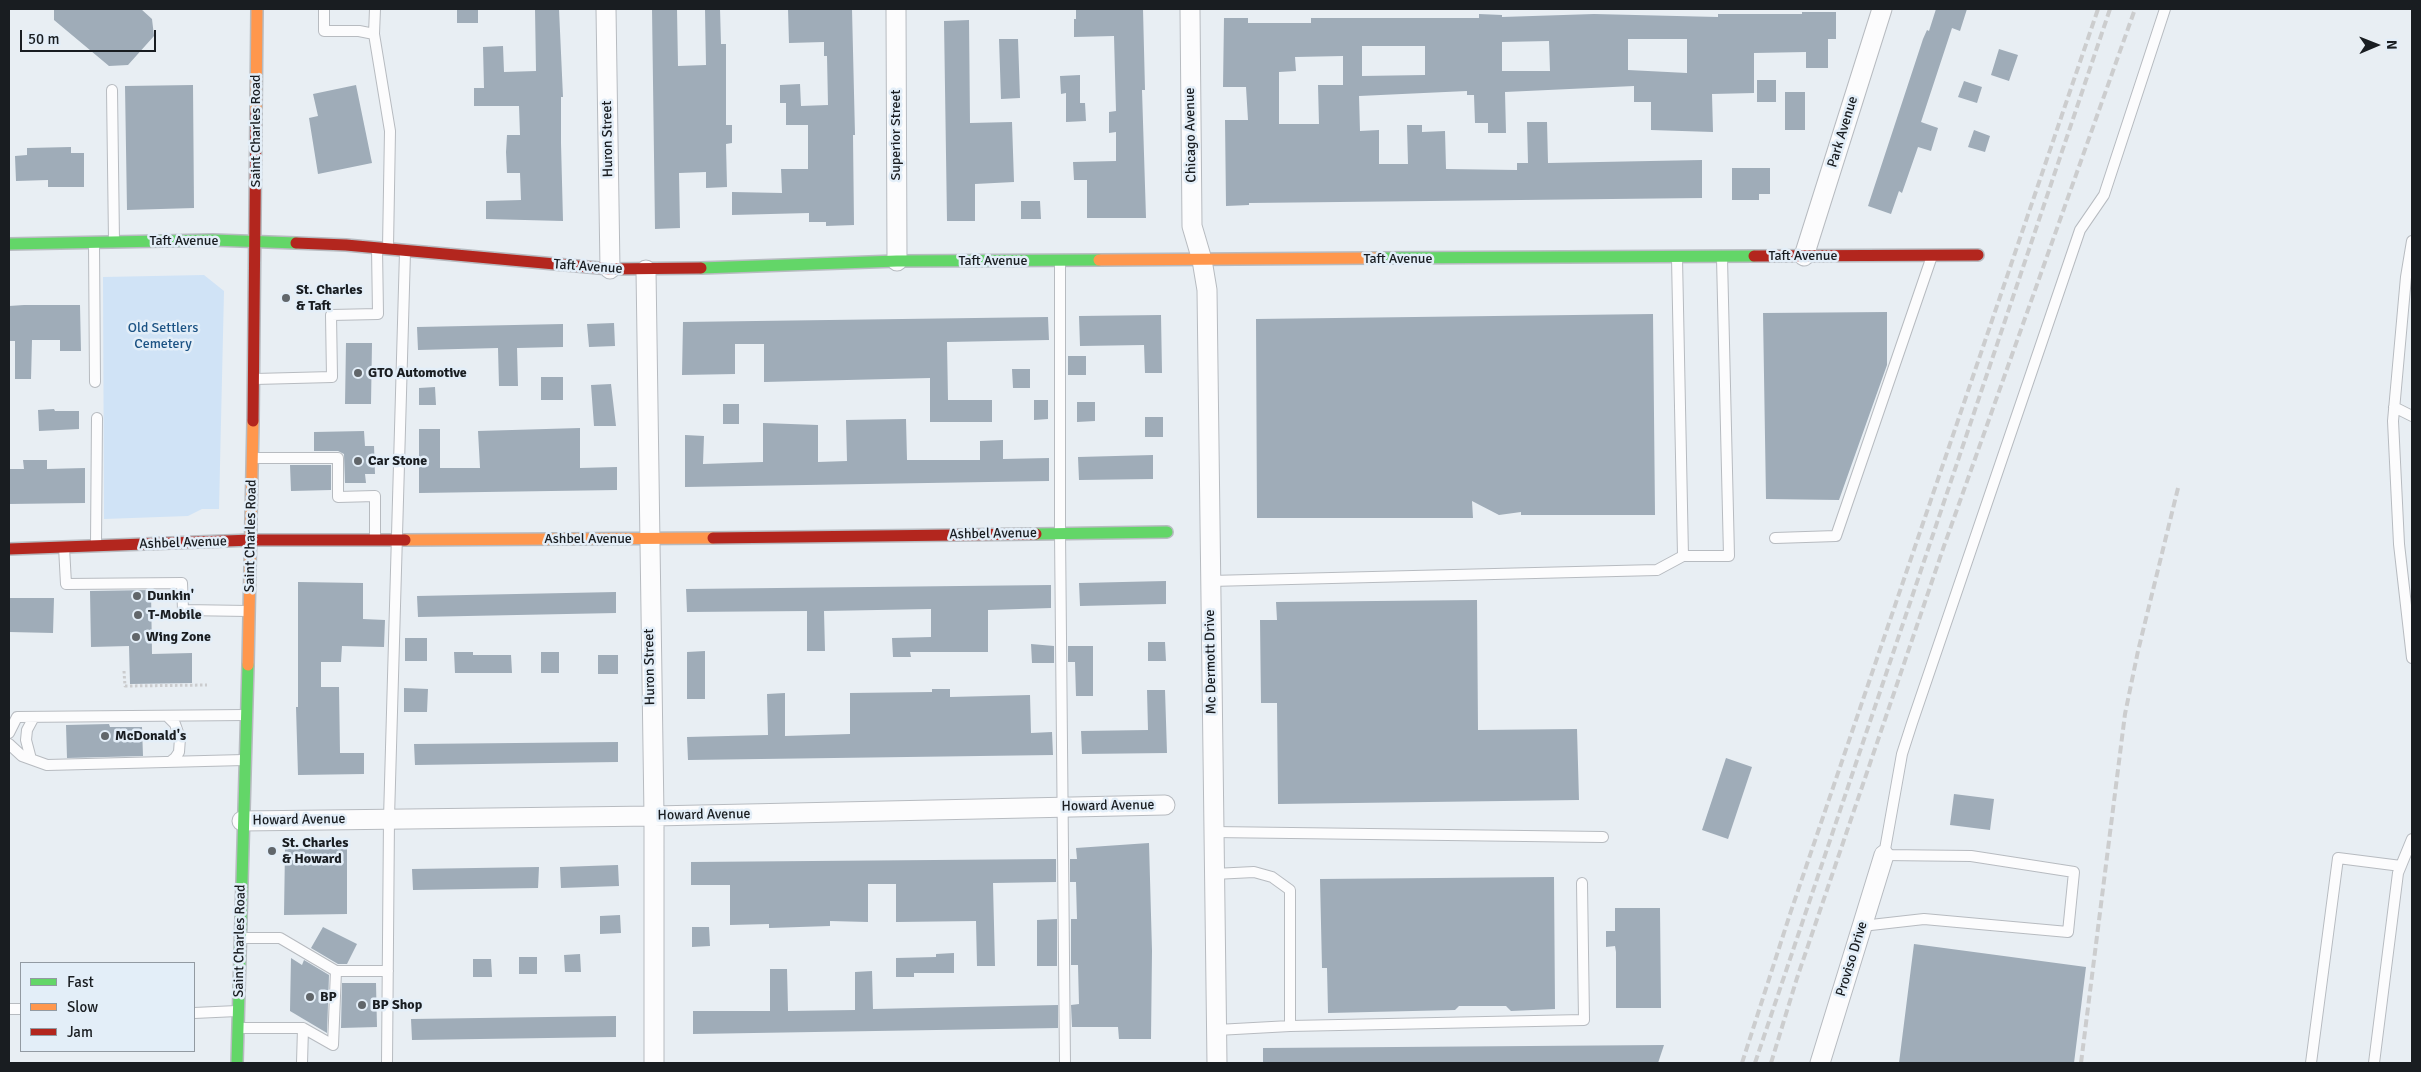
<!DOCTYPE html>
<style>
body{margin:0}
#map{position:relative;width:2421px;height:1072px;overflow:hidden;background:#e8eef3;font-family:Signika,sans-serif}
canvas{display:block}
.frame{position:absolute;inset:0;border:10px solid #191d21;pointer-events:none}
.legend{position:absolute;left:20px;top:962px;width:175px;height:90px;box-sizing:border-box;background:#e3eef8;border:1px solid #929aa2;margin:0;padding:6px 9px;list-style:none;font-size:15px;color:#191d21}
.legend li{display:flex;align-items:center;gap:10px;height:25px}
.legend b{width:25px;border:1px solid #929aa2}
.north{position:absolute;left:2351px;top:20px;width:50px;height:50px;-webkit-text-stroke:4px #e3eef8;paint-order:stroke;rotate:89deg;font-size:14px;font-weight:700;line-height:20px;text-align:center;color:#191d21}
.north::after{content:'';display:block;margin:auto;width:18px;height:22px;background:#191d21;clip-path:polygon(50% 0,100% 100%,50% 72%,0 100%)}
.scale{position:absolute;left:20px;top:30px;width:136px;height:22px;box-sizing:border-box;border:2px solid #191d21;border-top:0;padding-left:6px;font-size:15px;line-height:18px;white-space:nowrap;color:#191d21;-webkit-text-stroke:4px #e3eef8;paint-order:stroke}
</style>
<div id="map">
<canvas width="2421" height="1072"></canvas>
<div class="frame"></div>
<ul class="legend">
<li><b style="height:6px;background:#63d668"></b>Fast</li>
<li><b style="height:6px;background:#ff974d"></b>Slow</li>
<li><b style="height:6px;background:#b3261e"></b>Jam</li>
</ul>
<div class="north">N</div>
<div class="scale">50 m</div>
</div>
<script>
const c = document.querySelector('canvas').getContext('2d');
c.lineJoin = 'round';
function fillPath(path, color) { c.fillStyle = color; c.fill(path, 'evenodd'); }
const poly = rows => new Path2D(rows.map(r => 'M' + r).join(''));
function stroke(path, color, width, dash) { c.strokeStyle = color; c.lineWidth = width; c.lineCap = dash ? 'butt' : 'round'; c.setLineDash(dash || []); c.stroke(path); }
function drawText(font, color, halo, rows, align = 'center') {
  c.font = font + ' Signika,sans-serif'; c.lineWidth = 5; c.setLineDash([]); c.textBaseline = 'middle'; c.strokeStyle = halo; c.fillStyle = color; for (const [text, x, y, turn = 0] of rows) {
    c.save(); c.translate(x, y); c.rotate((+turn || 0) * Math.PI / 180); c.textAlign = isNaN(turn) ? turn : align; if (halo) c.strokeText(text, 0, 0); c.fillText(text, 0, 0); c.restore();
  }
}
fillPath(poly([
 [204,275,224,291,219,509,202,509,188,516,104,519,103,277]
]), '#d0e3f6');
fillPath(poly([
 [54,9,141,9,152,19,154,36,128,65,109,66,54,20],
 [457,9,478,9,478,23,457,23],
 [535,9,559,9,563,97,561,97,561,143,563,221,486,219,486,201,521,200,520,173,507,173,506,152,507,135,520,135,519,106,474,106,474,88,484,88,483,47,503,46,504,72,536,71],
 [652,9,677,9,678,66,706,65,705,9,720,9,721,44,726,44,726,125,732,125,732,143,726,144,727,187,706,188,706,172,679,173,680,228,655,229],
 [788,9,852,9,855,135,853,135,854,225,826,226,826,222,809,222,809,213,732,215,732,192,782,193,781,169,808,169,808,125,786,125,786,103,780,103,780,85,800,84,801,106,828,105,827,56,824,56,824,42,789,43],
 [1076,9,1143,9,1145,90,1142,90,1146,218,1087,218,1087,180,1074,180,1073,162,1116,161,1116,132,1109,133,1109,112,1116,111,1114,36,1074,37,1074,19,1076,19],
 [1936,9,1967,9,1960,31,1952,28,1921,122,1938,128,1931,151,1918,147,1902,193,1899,191,1891,214,1868,206,1923,39,1927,30,1929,31],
 [1802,12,1836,12,1836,39,1828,39,1828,68,1806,68,1806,52,1754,53,1754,93,1712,94,1713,132,1651,130,1651,102,1634,102,1634,86,1505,92,1506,133,1488,133,1488,123,1475,123,1474,95,1467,95,1467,91,1359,96,1360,131,1379,130,1379,164,1408,164,1407,125,1422,125,1422,132,1445,131,1446,169,1517,170,1517,163,1528,163,1527,122,1547,122,1548,163,1702,160,1702,198,1249,203,1249,205,1226,206,1225,120,1248,120,1246,87,1223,87,1224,18,1248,18,1248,23,1311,23,1311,18,1479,18,1479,14,1502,15,1502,17,1594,14,1718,17,1718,14,1802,14],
 [1628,39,1687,39,1687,73,1628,70],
 [1549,41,1550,71,1502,71,1502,42],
 [1362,46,1425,46,1425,75,1362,76],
 [1343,56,1343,85,1318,85,1319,124,1279,124,1279,72,1296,71,1295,57],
 [969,20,970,123,1012,122,1014,182,975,184,975,221,947,221,944,21],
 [999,39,1018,39,1020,98,1001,99],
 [1999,49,2018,55,2009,81,1991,75],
 [1080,75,1080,103,1085,103,1086,121,1066,122,1066,93,1061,94,1060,76],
 [1757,80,1776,80,1776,102,1757,102],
 [1964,81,1982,87,1977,103,1958,97],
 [193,85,194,208,127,210,125,86],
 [356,85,372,163,318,174,309,118,318,116,313,94],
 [1785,92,1805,92,1805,130,1785,130],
 [1974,130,1990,136,1985,152,1968,147],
 [71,147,71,153,84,153,84,187,48,187,48,180,16,181,15,156,27,155,27,148],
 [1732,168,1770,168,1770,194,1759,194,1759,200,1732,200],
 [1021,201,1040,201,1041,219,1021,219],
 [24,305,80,305,81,351,60,351,60,340,32,340,31,379,15,379,15,341,9,341,9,306],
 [1887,312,1887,365,1839,500,1766,499,1763,313],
 [1653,314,1655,515,1521,515,1521,512,1499,515,1472,501,1473,518,1257,518,1256,319],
 [1161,315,1162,373,1145,373,1144,345,1080,346,1079,316],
 [1048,317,1049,340,947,342,948,400,992,400,992,422,930,422,930,378,764,382,764,344,735,344,735,374,682,375,683,322],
 [614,323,615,346,589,347,587,324],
 [563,324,563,347,517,348,518,386,499,386,498,348,418,350,417,327],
 [346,343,372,343,371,404,345,404],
 [1068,356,1086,356,1086,375,1068,375],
 [1012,369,1030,369,1030,388,1013,388],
 [541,377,563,377,563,400,541,400],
 [611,384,616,426,594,426,591,385],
 [435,387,436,405,419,405,419,388],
 [1034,400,1048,400,1048,419,1034,420],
 [1077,402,1095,402,1095,421,1077,422],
 [723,404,739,404,739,424,723,424],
 [54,409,55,411,79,411,79,429,39,431,38,410],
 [1145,417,1163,417,1163,437,1145,437],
 [906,419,907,460,980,460,980,441,1003,440,1003,459,1049,458,1049,481,685,487,685,435,704,436,703,464,763,462,763,423,818,425,818,462,847,461,846,420],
 [580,428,580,468,617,467,617,490,419,493,419,429,440,429,440,468,480,468,478,431],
 [364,431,365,446,374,446,375,474,365,474,366,483,345,483,344,454,338,451,314,451,314,432],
 [1153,455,1153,479,1079,480,1078,457],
 [23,460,47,460,47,469,85,468,85,503,9,504,9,469,24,469],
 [290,465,331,465,331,490,291,491],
 [1166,581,1166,604,1080,606,1079,583],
 [298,582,363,583,363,619,385,620,384,647,342,646,341,662,321,662,321,687,339,687,340,753,364,753,364,774,298,775,296,707,298,707],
 [1051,585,1051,608,988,610,988,652,910,652,911,657,893,657,892,638,931,637,931,609,824,611,825,651,807,651,807,611,687,612,686,589],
 [151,590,152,654,192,653,192,683,130,684,129,646,91,647,90,591],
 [616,592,616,613,418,617,417,596],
 [9,598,54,598,53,633,9,632],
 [1477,600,1478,730,1577,729,1579,800,1278,804,1277,703,1261,703,1260,620,1277,620,1276,602],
 [405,638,427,638,427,661,405,661],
 [1148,642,1165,642,1166,661,1148,661],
 [1031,644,1054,646,1054,663,1032,663],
 [1068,646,1093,646,1093,696,1076,696,1075,662,1068,662],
 [705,651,705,699,687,699,687,652],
 [454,652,473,652,473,655,511,655,512,673,455,673],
 [541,652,559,652,559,673,541,673],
 [598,655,618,655,618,674,598,674],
 [404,688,428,689,427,712,404,712],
 [932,689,950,689,950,697,1030,695,1031,733,1052,732,1053,755,688,760,687,737,768,735,767,694,785,693,785,736,850,734,850,693,932,692],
 [1147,690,1165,690,1167,753,1082,754,1081,731,1148,730],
 [109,724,110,727,142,727,143,756,67,758,66,725],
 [618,742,618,762,415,765,414,744],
 [1726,758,1752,767,1728,839,1702,830],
 [1954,794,1994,799,1990,830,1950,825],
 [1149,843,1152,951,1151,1039,1119,1039,1118,1027,1072,1027,1071,1005,1079,1004,1078,965,1071,965,1071,919,1077,919,1076,882,1070,882,1070,859,1077,859,1076,848],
 [347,848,347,914,284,915,285,849],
 [1056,859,1056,882,993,883,995,966,977,966,976,921,896,922,896,884,868,884,868,922,830,921,830,926,769,928,769,924,730,925,730,885,691,885,691,862],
 [618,865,619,886,561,888,560,867],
 [539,867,538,888,413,890,412,869],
 [1554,877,1555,1009,1511,1011,1506,1006,1459,1006,1455,1010,1328,1013,1327,968,1322,968,1320,879],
 [1615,908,1660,908,1661,1008,1616,1008,1616,952,1615,946,1606,947,1606,931,1615,931],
 [620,915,621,933,600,934,600,916],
 [1057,919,1057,966,1037,966,1037,920],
 [323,927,357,944,347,964,338,964,311,948],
 [692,927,709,927,710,946,692,947],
 [1914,944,2086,967,2074,1063,1899,1063],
 [954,953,954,973,914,973,914,977,896,977,896,958,936,957,936,954],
 [580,954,581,972,565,972,564,955],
 [519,957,537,957,537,974,519,974],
 [291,958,302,965,304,960,329,975,327,1033,290,1011],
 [473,959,491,959,492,977,473,977],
 [770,969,787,969,788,1011,855,1010,855,972,872,971,873,1009,1058,1005,1058,1028,693,1034,693,1011,770,1011],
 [342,983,376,983,377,1027,341,1028],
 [616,1016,616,1037,412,1040,411,1019],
 [1664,1045,1658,1063,1263,1063,1263,1048]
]), '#9facb8');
const lane = poly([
 [324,9,324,31,359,31,374,34,390,131,388,247],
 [374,34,375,9],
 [112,90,114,241],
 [2412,241,2406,277,2393,421,2399,544,2412,658],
 [94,243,95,382],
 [1060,262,1060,533,1065,1063],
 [255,379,332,377,331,315,378,314,377,248],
 [2394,407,2412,416],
 [253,458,338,458,338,497,375,496,375,539],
 [1775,538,1836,536,1932,256],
 [96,544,97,418],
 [64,547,66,584,182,583,183,610,248,611],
 [1683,556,1729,556,1722,258],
 [1210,581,1657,570,1683,556,1677,258],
 [167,716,175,724,180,738,179,752,175,758,170,762],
 [9,733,17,717,245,715],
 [9,744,22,756,47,765,244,760],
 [31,759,26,740,27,730,34,717],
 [1213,832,1603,837],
 [1214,874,1254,872,1272,877,1290,890,1290,1026,1217,1030],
 [1862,926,1924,919,2068,932,2074,872,1971,856,1884,855,1902,754,1912,723,2080,230,2104,195,2165,9],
 [240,938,280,938,336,971,333,1045,303,1028],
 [336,971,388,971],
 [9,1009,21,1009],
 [194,1013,237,1011],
 [1290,1026,1584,1020,1582,883],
 [238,1028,303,1028,302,1063],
 [387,1063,389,818,405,252],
 [2311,1063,2338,858,2401,866],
 [2374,1063,2398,873,2412,839]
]);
const street = poly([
 [606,9,610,269],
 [896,9,897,261],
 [1190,9,1192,226,1202,260,1207,290,1217,1063],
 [1804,256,1882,9],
 [646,270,654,816,654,1063],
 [242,821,654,816,1165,805],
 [1820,1063,1884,855]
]);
const fast = poly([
 [9,244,213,240,296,243],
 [1376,258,1754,256],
 [701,268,897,261,1099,260],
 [1036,534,1167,532],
 [237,1063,248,665]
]);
const slow = poly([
 [256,111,257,9],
 [1099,260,1376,258],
 [405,540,713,538],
 [248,665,253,421]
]);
const jam = poly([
 [296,243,346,245,610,269,701,268],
 [1754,256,1978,255],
 [253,421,256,111],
 [713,538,1036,534],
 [9,549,252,540,405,540]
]);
stroke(lane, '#b7bbc0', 12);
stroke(street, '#b7bbc0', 21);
stroke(fast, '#b7bbc0', 14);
stroke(slow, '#b7bbc0', 14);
stroke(jam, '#b7bbc0', 14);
stroke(poly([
 [124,671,125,686,207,685]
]), '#cbccce', 3, [2.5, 2.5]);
stroke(lane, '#fcfcfd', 10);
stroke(street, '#fcfcfd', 19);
stroke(fast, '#63d668', 11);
stroke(slow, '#ff974d', 11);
stroke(jam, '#b3261e', 11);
stroke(poly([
 [1742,1063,1790,914,2098,9],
 [1755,1063,2110,9],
 [1771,1063,1797,978,1944,546,2135,9],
 [2081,1063,2125,714,2138,651,2179,484]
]), '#cccdce', 4, [8, 4]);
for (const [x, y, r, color] of [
 [286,298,5,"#61666a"],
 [358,373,5,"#61666a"],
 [358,461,5,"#61666a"],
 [137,596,5,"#61666a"],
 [138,615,5,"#61666a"],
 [136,637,5,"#61666a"],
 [105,736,5,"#61666a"],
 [272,851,5,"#61666a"],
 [310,997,5,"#61666a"],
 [362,1005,5,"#61666a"]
]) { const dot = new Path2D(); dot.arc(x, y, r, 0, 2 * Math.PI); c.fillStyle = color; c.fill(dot); stroke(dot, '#e3eef8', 2); }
drawText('14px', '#191d21', '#e3eef8', [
 ["Saint Charles Road",256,131,-90],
 ["Park Avenue",1843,132,-73],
 ["Superior Street",896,135,-90],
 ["Chicago Avenue",1191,135,-91],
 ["Huron Street",608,139,-91],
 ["Taft Avenue",184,241],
 ["Taft Avenue",1803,256],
 ["Taft Avenue",1398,259],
 ["Taft Avenue",993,261],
 ["Taft Avenue",588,267,4],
 ["Ashbel Avenue",993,534,-1],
 ["Saint Charles Road",251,536,-89],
 ["Ashbel Avenue",588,539],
 ["Ashbel Avenue",183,543,-2],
 ["Mc Dermott Drive",1211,662,-91],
 ["Huron Street",650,667,-91],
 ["Howard Avenue",1108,806,-1],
 ["Howard Avenue",704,815,-1],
 ["Howard Avenue",299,820,-1],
 ["Saint Charles Road",240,941,-89],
 ["Proviso Drive",1852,959,-73]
]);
drawText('bold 14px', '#191d21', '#e3eef8', [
 ["St. Charles",296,290],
 ["& Taft",296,306],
 ["GTO Automotive",368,373],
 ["Car Stone",368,461],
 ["Dunkin'",147,596],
 ["T-Mobile",148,615],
 ["Wing Zone",146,637],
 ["McDonald's",115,736],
 ["St. Charles",282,843],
 ["& Howard",282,859],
 ["BP",320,997],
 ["BP Shop",372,1005]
], 'left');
drawText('14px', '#1c5384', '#e3eef8', [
 ["Old Settlers",163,328],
 ["Cemetery",163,344]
]);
</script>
